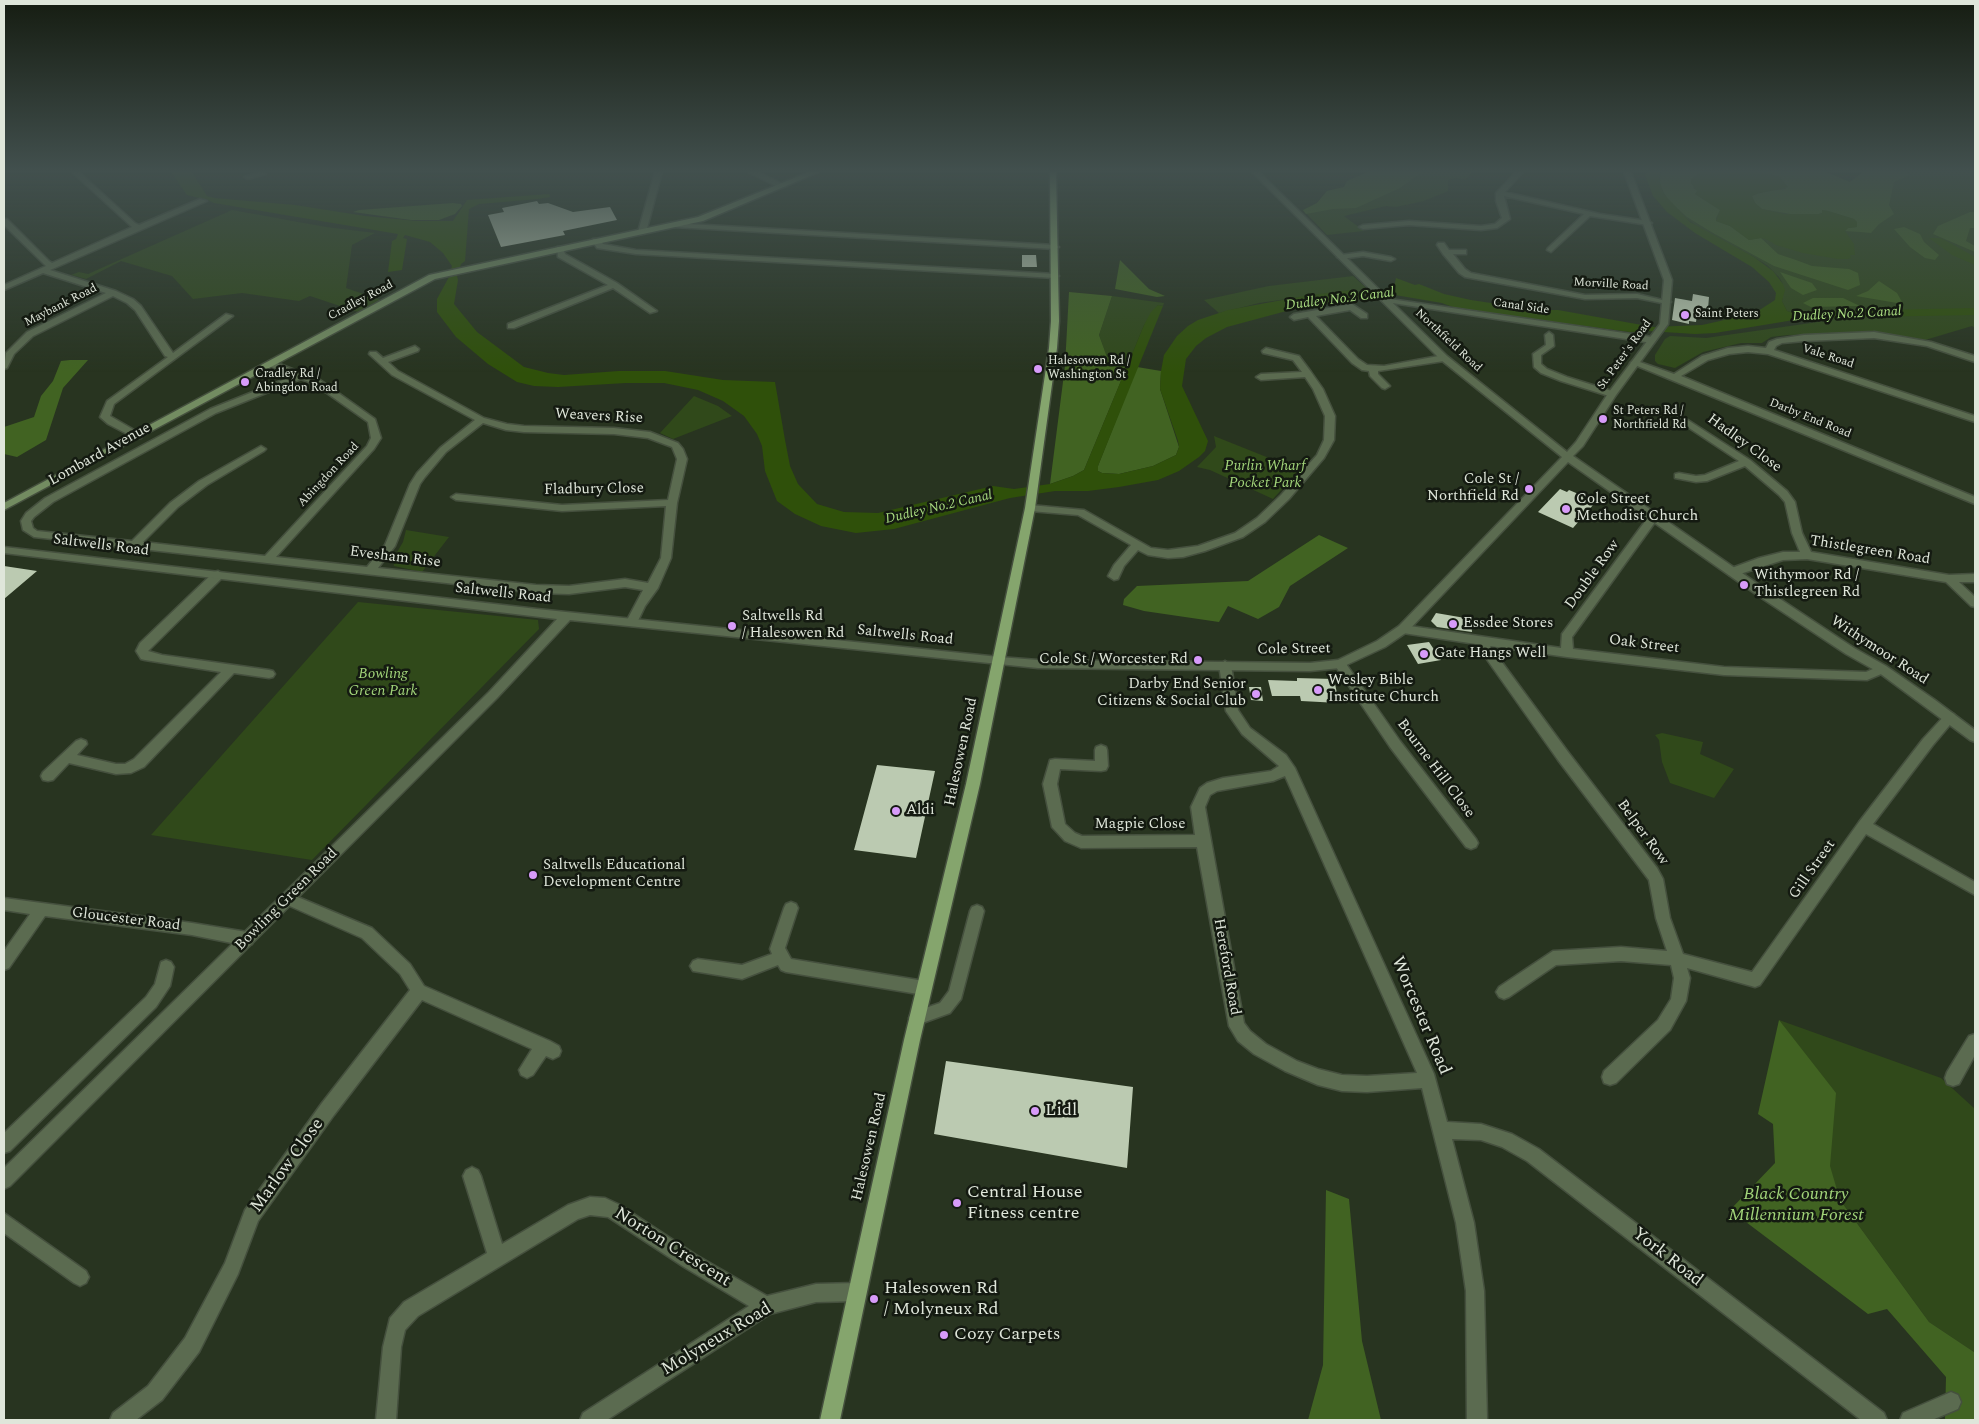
<!DOCTYPE html>
<style>
body{margin:0}
#map{position:relative;width:1979px;height:1424px;overflow:hidden;background:#283420;font-family:Spectral,serif}
canvas{display:block}
.frame{position:absolute;inset:0;border:5px solid #dfe6da;pointer-events:none}
</style>
<div id="map">
<canvas width="1979" height="1424"></canvas>
<div class="frame"></div>
</div>
<script>
const c = document.querySelector('canvas').getContext('2d');
c.lineJoin = 'round';
function fillPath(path, color) { c.fillStyle = color; c.fill(path, 'evenodd'); }
const poly = rows => new Path2D(rows.map(r => 'M' + r).join(''));
function stroke(path, color, width, dash) { c.strokeStyle = color; c.lineWidth = width; c.lineCap = dash ? 'butt' : 'round'; c.setLineDash(dash || []); c.stroke(path); }
function drawText(font, color, halo, rows, align = 'center') {
  c.font = font + ' Spectral,serif'; c.lineWidth = 5; c.setLineDash([]); c.textBaseline = 'middle'; c.strokeStyle = halo; c.fillStyle = color; for (const [text, x, y, turn = 0] of rows) {
    c.save(); c.translate(x, y); c.rotate((+turn || 0) * Math.PI / 180); c.textAlign = isNaN(turn) ? turn : align; if (halo) c.strokeText(text, 0, 0); c.fillText(text, 0, 0); c.restore();
  }
}
fillPath(poly([
 [1368,172,1472,172,1465,180,1457,178,1448,180,1448,191,1424,201,1396,207,1386,206,1344,216,1364,231,1327,235,1303,210,1317,203,1327,191,1344,187,1347,181],
 [1661,172,1826,172,1850,182,1863,172,1975,172,1975,328,1972,326,1925,340,1882,333,1788,335,1771,337,1762,343,1741,343,1703,352,1675,368,1658,364,1655,361,1655,355,1665,339,1670,336,1706,338,1832,320,1809,312,1791,312,1787,311,1782,301,1783,284,1779,277,1768,266,1754,257,1706,233,1683,216,1664,194,1659,179],
 [232,210,326,227,375,233,352,245,346,288,381,300,358,312,310,296,299,301,242,293,193,299,172,276,121,261,86,279,71,275,79,272,88,274],
 [1353,276,1372,293,1350,290,1259,303,1219,313,1204,300,1269,286],
 [1112,296,1164,303,1163,306,1158,305,1144,325,1128,364,1107,357,1099,335],
 [694,396,718,406,732,416,673,439,660,433],
 [1214,436,1299,470,1273,499,1210,470,1197,467,1216,447],
 [406,530,449,537,422,572,394,566,393,559,403,542],
 [358,602,538,620,539,629,312,860,151,835],
 [1662,733,1703,742,1700,754,1734,769,1714,798,1670,783,1662,762,1659,740,1655,735],
 [1779,1020,1941,1078,1975,1109,1974,1352,1929,1322,1840,1200]
]), '#30491a');
fillPath(poly([
 [1368,172,1422,172,1400,188,1356,208,1333,209,1306,214,1303,210,1317,203,1327,191,1344,187,1347,181],
 [1661,172,1701,172,1697,174,1693,188,1698,191,1695,194,1720,210,1716,218,1716,221,1730,226,1749,240,1761,238,1778,254,1796,260,1812,266,1849,269,1858,273,1860,285,1848,290,1774,266,1713,233,1687,217,1668,200,1659,184],
 [1759,172,1826,172,1850,182,1863,172,1907,172,1908,176,1894,182,1889,205,1894,214,1879,224,1871,233,1860,232,1845,231,1848,228,1857,227,1857,222,1854,219,1828,211,1822,210,1822,213,1819,214,1796,215,1762,209,1755,203,1752,196,1762,192,1786,189,1783,182,1780,179,1768,173],
 [453,203,461,204,462,206,455,214,439,220,411,220,353,212,359,210],
 [1970,212,1975,212,1975,228,1970,228,1966,241,1975,246,1975,252,1933,234,1938,226],
 [1904,227,1920,234,1924,242,1939,255,1935,260,1925,258,1910,247,1894,229],
 [1120,260,1149,289,1165,296,1157,297,1115,289],
 [1780,272,1812,283,1817,290,1803,295,1791,288],
 [1879,281,1897,293,1902,302,1897,303,1856,296,1868,291],
 [1069,292,1112,296,1099,335,1107,357,1128,364,1084,470,1073,476,1050,484,1065,366],
 [1813,298,1843,298,1860,306,1811,307,1803,303],
 [70,360,88,360,63,388,46,440,17,457,4,454,4,427,34,417,41,396,53,381,61,361],
 [1137,367,1161,371,1160,389,1179,447,1176,455,1153,466,1119,474,1102,473,1098,471,1098,466],
 [1319,535,1348,548,1290,586,1279,607,1258,619,1228,606,1219,622,1144,611,1123,605,1124,599,1137,586,1248,581],
 [1779,1020,1836,1093,1830,1166,1840,1200,1929,1322,1974,1352,1975,1350,1975,1420,1945,1420,1946,1377,1887,1309,1868,1314,1730,1210,1775,1163,1773,1124,1758,1114],
 [1326,1190,1349,1199,1362,1341,1381,1420,1308,1420,1323,1365]
]), '#416322');
fillPath(poly([
 [171,172,192,172,207,196,214,198,295,205,365,216,417,221,453,221,467,200,549,194,550,197,538,199,479,204,469,209,465,261,461,264,457,276,458,280,454,304,477,332,524,367,548,373,564,375,619,371,665,371,723,380,775,382,785,440,790,466,798,484,817,504,844,512,878,513,993,486,1014,489,1050,484,1073,476,1084,470,1144,325,1151,312,1158,305,1163,306,1098,466,1098,471,1102,473,1119,474,1153,466,1176,455,1179,447,1178,441,1160,389,1161,371,1164,355,1177,336,1188,326,1198,320,1228,310,1304,296,1350,290,1366,293,1390,290,1394,287,1396,278,1415,285,1419,284,1444,294,1471,300,1537,310,1558,310,1653,327,1702,325,1720,321,1758,311,1775,300,1776,293,1769,282,1752,267,1695,233,1667,212,1653,196,1645,175,1647,172,1661,172,1659,179,1664,194,1690,222,1754,257,1773,271,1783,284,1785,290,1782,301,1787,311,1791,312,1975,308,1975,315,1806,318,1715,333,1695,334,1648,331,1630,332,1458,309,1442,303,1395,295,1305,306,1227,327,1206,338,1196,346,1186,359,1182,386,1208,441,1205,451,1199,457,1179,471,1158,480,1119,487,1088,491,1055,491,1010,498,894,529,856,533,821,526,795,514,777,501,765,471,762,446,757,434,744,416,723,401,698,390,664,383,626,383,558,387,534,386,517,382,488,364,456,337,437,312,437,299,449,277,452,266,443,253,430,242,405,235,403,238,407,239,402,270,388,272,392,241,396,239,398,234,214,203,208,200,187,195],
 [1701,172,1759,172,1779,176,1788,187,1756,194,1752,196,1755,203,1762,209,1784,214,1819,214,1822,213,1822,210,1828,211,1854,219,1857,222,1857,227,1848,228,1845,231,1854,244,1855,255,1850,255,1851,258,1847,259,1838,259,1803,253,1776,245,1768,240,1761,238,1749,240,1730,226,1716,221,1720,210,1695,194,1697,191,1691,183,1691,179],
 [1929,238,1941,238,1975,257,1975,265,1952,255]
]), '#2f500a');
fillPath(poly([
 [537,201,539,204,548,203,573,212,610,207,617,220,563,231,565,235,501,247,488,215,504,212,502,208],
 [1022,255,1036,255,1037,267,1022,267],
 [1693,294,1709,297,1708,309,1698,307,1696,322,1689,321,1689,324,1672,320,1675,298,1692,301],
 [1560,489,1567,492,1569,490,1588,498,1585,502,1593,505,1573,528,1538,512],
 [4,566,37,571,4,599],
 [1436,613,1471,619,1472,632,1437,627,1431,621],
 [1429,642,1441,660,1418,664,1407,645],
 [1297,678,1334,679,1339,703,1301,701,1300,696,1272,696,1268,680,1297,681],
 [1249,687,1261,687,1263,701,1251,700],
 [877,765,935,771,916,858,854,850],
 [946,1061,1133,1087,1127,1168,934,1134]
]), '#bbcab1');
const minor = poly([
 [72,172,79,172,135,223,139,225,200,199,207,201,50,270,116,291,133,299,141,306,173,353,226,314,233,316,114,404,110,416,141,434,141,438,135,438,108,424,100,417,107,401,168,357,165,356,135,310,127,303,113,296,33,336,14,354,7,368,4,369,6,353,27,332,106,293,43,273,4,290,4,285,46,266,4,225,4,219,7,219,49,261,52,263,132,227,72,172],
 [261,172,266,174,248,179,244,177,261,172],
 [748,172,758,172,787,186,780,188,748,172],
 [1516,172,1523,172,1505,192,1600,214,1648,221,1652,223,1648,225,1590,216,1551,252,1547,250,1548,248,1584,214,1504,196,1510,219,1497,228,1481,230,1409,225,1363,229,1359,227,1363,225,1409,221,1481,226,1495,224,1502,218,1496,201,1496,193,1516,172],
 [671,223,1055,245,1059,247,1055,249,674,227,671,227,671,223],
 [593,239,599,239,603,244,636,250,1055,274,1059,276,1055,278,636,254,597,248,592,241,593,239],
 [1438,243,1444,243,1449,250,1466,250,1466,254,1453,254,1465,269,1471,273,1585,295,1637,294,1671,302,1667,304,1637,298,1585,299,1465,277,1459,273,1443,254,1437,245,1438,243],
 [557,247,563,247,565,254,617,283,657,311,650,313,613,288,514,328,508,328,508,324,608,285,558,257,557,247],
 [1363,252,1391,257,1395,259,1391,261,1363,256,1341,259,1337,257,1341,255,1363,252],
 [1383,298,1652,337,1656,340,1652,343,1386,302,1382,300,1383,298],
 [1352,304,1367,314,1367,318,1361,318,1350,310,1316,316,1358,359,1367,365,1384,366,1444,355,1448,358,1444,361,1378,371,1378,374,1390,386,1385,389,1382,388,1370,376,1369,371,1362,370,1352,363,1308,317,1294,320,1290,317,1294,314,1352,304],
 [1549,332,1553,335,1554,346,1541,355,1541,364,1547,369,1567,377,1615,392,1615,396,1609,396,1561,381,1541,373,1534,367,1533,354,1546,345,1545,335,1549,332],
 [1874,332,1931,342,1975,356,1975,362,1927,346,1874,338,1804,341,1782,343,1776,346,1774,350,1975,416,1975,422,1768,354,1748,352,1729,354,1708,360,1681,376,1975,497,1975,504,1630,363,1634,360,1674,374,1702,356,1728,348,1748,346,1766,348,1769,342,1777,339,1804,335,1874,332],
 [415,346,419,349,418,351,388,362,398,371,484,418,507,424,524,426,614,428,650,432,678,443,683,449,687,459,677,503,671,558,658,588,645,606,636,625,632,626,626,622,643,590,625,587,569,594,536,593,34,537,23,530,21,521,26,513,45,498,210,409,293,376,269,366,268,364,272,361,320,380,375,419,381,438,374,449,276,557,367,567,385,545,410,484,417,473,440,448,475,420,392,375,369,354,370,352,376,352,383,358,415,346],
 [301,379,314,384,368,422,371,438,367,446,265,556,143,542,178,507,207,485,264,451,266,449,261,446,199,481,170,503,132,541,37,531,33,528,31,521,34,517,53,502,216,413,301,379],
 [483,423,506,430,524,432,614,434,648,438,672,447,677,459,668,500,562,505,456,494,451,497,456,500,562,511,666,506,661,558,648,583,625,579,569,586,536,585,378,568,395,546,420,484,425,477,446,452,483,423],
 [1266,348,1299,356,1311,372,1323,389,1335,416,1334,440,1324,458,1289,499,1265,522,1243,537,1205,551,1183,557,1168,558,1148,555,1138,550,1124,566,1118,579,1114,580,1108,576,1114,565,1131,545,1078,515,1030,511,1025,508,1030,505,1084,510,1151,548,1168,550,1198,546,1235,533,1257,518,1281,495,1317,455,1324,440,1325,416,1313,389,1305,377,1261,380,1256,377,1261,374,1302,372,1293,360,1263,353,1262,351,1266,348],
 [1680,415,1750,460,1787,491,1795,502,1802,533,1811,552,1949,575,1975,574,1975,582,1959,582,1975,597,1975,607,1971,606,1946,582,1807,559,1783,560,1737,575,1729,575,1727,572,1729,569,1759,558,1783,552,1800,552,1792,533,1785,502,1779,495,1745,466,1707,481,1696,482,1675,478,1675,474,1679,473,1696,476,1705,475,1739,461,1677,420,1677,416,1680,415],
 [1653,515,1658,518,1572,637,1573,649,1724,667,1866,672,1882,665,1888,669,1886,672,1867,680,1724,675,1567,657,1490,646,1568,752,1657,868,1663,879,1670,918,1683,954,1752,972,1859,822,1923,739,1946,714,1950,712,1954,714,1956,717,1954,720,1933,745,1873,824,1975,882,1975,895,1866,834,1760,985,1755,987,1687,968,1690,978,1686,1001,1670,1030,1616,1083,1610,1085,1604,1083,1602,1077,1604,1071,1658,1020,1671,999,1674,978,1671,965,1621,961,1556,965,1509,997,1504,999,1499,997,1496,992,1499,987,1553,951,1621,947,1667,951,1656,918,1649,880,1558,760,1476,644,1403,633,1397,629,1403,625,1561,648,1562,634,1649,516,1653,515],
 [218,571,224,575,222,578,148,651,162,655,269,670,273,671,275,674,273,677,269,678,234,673,144,767,131,773,116,774,69,763,53,780,48,781,43,780,41,776,43,772,76,741,81,739,86,741,87,744,77,755,116,764,125,764,134,759,221,672,145,660,141,659,136,651,140,643,214,572,218,571],
 [1340,660,1344,661,1400,741,1476,839,1478,843,1476,847,1471,849,1466,847,1390,747,1334,664,1340,660],
 [1225,661,1231,665,1238,710,1250,728,1286,755,1295,768,1434,1074,1447,1122,1481,1124,1512,1134,1539,1149,1884,1413,1887,1420,1861,1420,1527,1161,1502,1147,1481,1140,1452,1139,1474,1223,1484,1291,1487,1420,1467,1420,1466,1291,1456,1223,1422,1088,1367,1092,1342,1091,1318,1085,1285,1071,1254,1054,1238,1041,1229,1026,1197,847,1081,848,1065,841,1052,827,1043,784,1050,760,1055,759,1095,761,1095,750,1096,747,1101,745,1106,747,1107,750,1108,766,1106,770,1101,771,1060,769,1057,784,1065,824,1075,833,1082,836,1195,835,1191,807,1200,788,1207,783,1223,778,1271,771,1279,766,1242,734,1226,711,1219,665,1225,661],
 [1285,776,1417,1073,1367,1076,1342,1075,1318,1069,1297,1061,1266,1044,1250,1031,1244,1023,1205,807,1210,795,1217,791,1273,781,1285,776],
 [288,893,372,928,410,964,424,986,550,1041,559,1046,561,1051,559,1056,553,1059,546,1056,533,1075,527,1078,521,1075,519,1070,532,1049,422,1000,334,1115,258,1221,238,1274,199,1352,162,1400,136,1420,110,1420,113,1413,148,1386,185,1338,225,1263,245,1210,322,1103,410,990,400,974,362,938,283,903,281,899,283,895,288,893],
 [4,898,192,923,247,932,252,934,254,939,252,944,247,946,192,935,45,916,9,968,4,970,4,951,30,914,4,910,4,898],
 [791,902,796,904,798,908,785,948,791,959,924,981,929,983,932,988,929,993,924,995,786,972,781,970,778,965,742,979,693,971,690,966,693,961,698,959,742,965,772,954,770,949,784,908,786,904,791,902],
 [977,905,982,907,984,911,961,999,950,1013,917,1025,911,1023,909,1018,911,1013,940,1003,949,991,970,911,972,907,977,905],
 [166,960,171,962,174,967,170,986,156,1007,10,1151,4,1153,4,1133,146,997,155,984,161,962,166,960],
 [1975,1034,1975,1055,1959,1084,1953,1086,1947,1084,1945,1078,1947,1072,1969,1036,1975,1034],
 [472,1167,478,1170,481,1176,502,1244,568,1205,590,1197,605,1198,620,1205,696,1255,767,1296,816,1284,857,1283,864,1285,866,1292,864,1299,857,1301,816,1302,770,1314,607,1420,580,1420,583,1413,749,1306,684,1267,608,1217,590,1215,578,1219,418,1316,405,1330,401,1347,396,1420,376,1420,383,1347,390,1318,404,1302,487,1253,463,1176,466,1170,472,1167],
 [4,1213,86,1271,89,1277,86,1283,80,1286,74,1283,4,1233,4,1213],
 [1951,1392,1958,1395,1961,1402,1958,1409,1932,1420,1900,1420,1903,1413,1951,1392]
]);
const tertiary = poly([
 [655,172,662,172,646,232,642,234,638,232,655,172],
 [1252,172,1259,172,1447,356,1567,452,1576,442,1609,392,1660,324,1664,280,1624,172,1631,172,1672,280,1668,324,1616,395,1583,446,1573,456,1768,591,1854,648,1886,666,1935,700,1975,730,1975,742,1970,740,1878,672,1846,654,1760,597,1568,462,1407,632,1385,647,1340,668,1310,671,1038,668,570,620,497,698,10,1186,4,1189,4,1168,489,692,557,619,4,553,4,547,537,609,999,657,1038,660,1310,663,1338,660,1377,641,1399,626,1562,457,1441,360,1252,172]
]);
const secondary = poly([
 [809,172,819,172,703,221,435,279,4,510,4,503,429,275,698,217,809,172]
]);
const primary = poly([
 [1050,172,1056,172,1059,321,1057,348,1035,508,980,784,920,1040,840,1420,820,1420,904,1040,966,784,1025,508,1049,348,1051,321,1050,172]
]);
stroke(minor, '#45503e', 3);
stroke(tertiary, '#45503e', 3);
stroke(secondary, '#45503e', 3);
stroke(primary, '#45503e', 3);
fillPath(minor, '#5b6b50');
fillPath(tertiary, '#5b6b50');
fillPath(secondary, '#738c61');
fillPath(primary, '#85a56d');
const sky = c.createLinearGradient(0, 0, 0, 372);
sky.addColorStop(0, '#161d12');
sky.addColorStop(0.46, '#42504e');
sky.addColorStop(1, '#42504e00');
c.fillStyle = sky;
c.fillRect(0, 0, 1979, 372);
for (const [x, y, r, color] of [
 [1685,315,5,"#d79bf9"],
 [1038,369,5,"#d79bf9"],
 [245,382,5,"#d79bf9"],
 [1603,419,5,"#d79bf9"],
 [1529,489,5,"#d79bf9"],
 [1566,509,5,"#d79bf9"],
 [1744,585,5,"#d79bf9"],
 [1453,624,5,"#d79bf9"],
 [732,626,5,"#d79bf9"],
 [1424,654,5,"#d79bf9"],
 [1198,660,5,"#d79bf9"],
 [1318,690,5,"#d79bf9"],
 [1256,694,5,"#d79bf9"],
 [896,811,5,"#d79bf9"],
 [533,875,5,"#d79bf9"],
 [1035,1111,5,"#d79bf9"],
 [957,1203,5,"#d79bf9"],
 [874,1299,5,"#d79bf9"],
 [944,1335,5,"#d79bf9"]
]) { const dot = new Path2D(); dot.arc(x, y, r, 0, 2 * Math.PI); c.fillStyle = color; c.fill(dot); stroke(dot, '#141a11', 2); }
drawText('12px', '#dfe6da', '#141a11', [
 ["Morville Road",1611,285,3],
 ["Cradley Road",361,301,-28],
 ["Maybank Road",61,306,-27],
 ["Canal Side",1521,307,8],
 ["Northfield Road",1448,341,43],
 ["St. Peter's Road",1625,355,-54],
 ["Vale Road",1828,357,18],
 ["Darby End Road",1810,419,22],
 ["Abingdon Road",329,475,-47]
]);
drawText('12px', '#dfe6da', '#141a11', [
 ["Saint Peters",1695,315],
 ["Halesowen Rd /",1048,362],
 ["Washington St",1048,376],
 ["Cradley Rd /",255,375],
 ["Abingdon Road",255,389],
 ["St Peters Rd /",1613,412],
 ["Northfield Rd",1613,426]
], 'left');
drawText('italic 14px', '#aadd81', '#141a11', [
 ["Dudley No.2 Canal",1340,300,-7],
 ["Dudley No.2 Canal",1847,315,-3],
 ["Dudley No.2 Canal",939,508,-13]
]);
drawText('15px', '#dfe6da', '#141a11', [
 ["Weavers Rise",599,417,3],
 ["Hadley Close",1744,444,36],
 ["Lombard Avenue",100,455,-29],
 ["Fladbury Close",594,490,-1],
 ["Saltwells Road",101,546,7],
 ["Thistlegreen Road",1870,551,9],
 ["Evesham Rise",395,558,7],
 ["Double Row",1593,575,-54],
 ["Saltwells Road",503,594,6],
 ["Saltwells Road",905,636,6],
 ["Oak Street",1644,645,7],
 ["Cole Street",1294,650,-1],
 ["Withymoor Road",1879,651,33],
 ["Halesowen Road",962,752,-78],
 ["Bourne Hill Close",1435,769,53],
 ["Magpie Close",1140,825],
 ["Belper Row",1642,833,54],
 ["Gill Street",1813,870,-55],
 ["Bowling Green Road",287,900,-45],
 ["Gloucester Road",126,920,7],
 ["Hereford Road",1226,967,80],
 ["Halesowen Road",870,1147,-77]
]);
drawText('italic 15px', '#a1d479', '#141a11', [
 ["Purlin Wharf",1265,467],
 ["Pocket Park",1265,484],
 ["Bowling",383,675],
 ["Green Park",383,692]
]);
drawText('15px', '#dfe6da', '#141a11', [
 ["Cole St /",1519,480,"right"],
 ["Northfield Rd",1519,497,"right"],
 ["Cole Street",1576,500],
 ["Methodist Church",1576,517],
 ["Withymoor Rd /",1754,576],
 ["Thistlegreen Rd",1754,593],
 ["Saltwells Rd",742,617],
 ["/ Halesowen Rd",742,634],
 ["Essdee Stores",1463,624],
 ["Gate Hangs Well",1434,654],
 ["Cole St / Worcester Rd",1188,660,"right"],
 ["Wesley Bible",1328,681],
 ["Institute Church",1328,698],
 ["Darby End Senior",1246,685,"right"],
 ["Citizens & Social Club",1246,702,"right"],
 ["Aldi",906,811],
 ["Saltwells Educational",543,866],
 ["Development Centre",543,883]
], 'left');
drawText('18px', '#dfe6da', '#141a11', [
 ["Worcester Road",1420,1016,67],
 ["Marlow Close",288,1166,-54],
 ["Norton Crescent",672,1248,32],
 ["York Road",1667,1258,38],
 ["Molyneux Road",717,1340,-31]
]);
drawText('18px', '#dfe6da', '#141a11', [
 ["Lidl",1045,1111],
 ["Central House",967,1193],
 ["Fitness centre",967,1214],
 ["Halesowen Rd",884,1289],
 ["/ Molyneux Rd",884,1310],
 ["Cozy Carpets",954,1335]
], 'left');
drawText('italic 18px', '#a1d479', '#141a11', [
 ["Black Country",1796,1195],
 ["Millennium Forest",1796,1216]
]);
</script>
